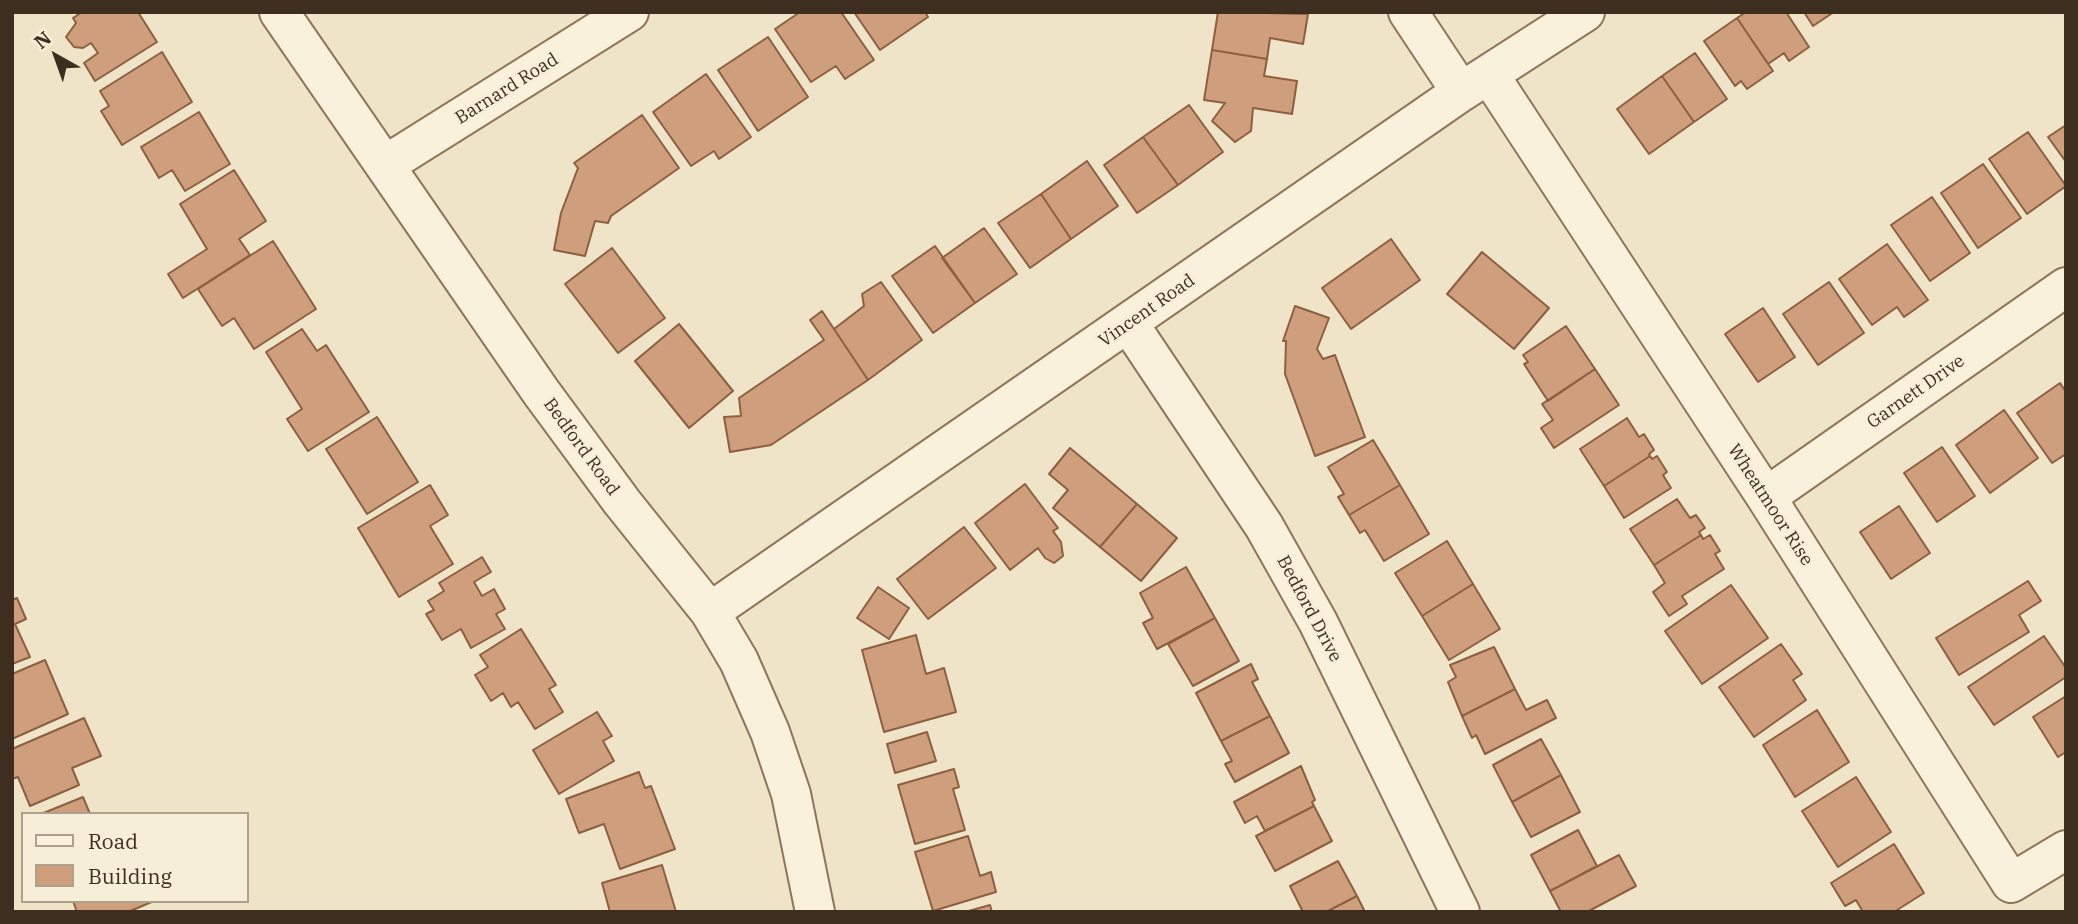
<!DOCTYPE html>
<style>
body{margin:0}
#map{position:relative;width:2078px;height:924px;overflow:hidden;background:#f0e4c8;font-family:"IBM Plex Serif",serif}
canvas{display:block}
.frame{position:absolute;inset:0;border:14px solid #3d2e20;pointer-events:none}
.legend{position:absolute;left:21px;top:812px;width:228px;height:91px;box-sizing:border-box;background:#f7eed8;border:2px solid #ada18e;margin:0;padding:9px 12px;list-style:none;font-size:21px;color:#3d2e20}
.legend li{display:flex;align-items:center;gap:14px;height:35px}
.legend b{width:35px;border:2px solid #ada18e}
.north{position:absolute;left:21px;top:21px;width:70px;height:70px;-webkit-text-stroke:5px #f7eed8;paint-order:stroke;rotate:320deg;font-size:19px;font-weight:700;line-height:28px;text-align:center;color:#3d2e20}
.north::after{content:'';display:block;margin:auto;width:24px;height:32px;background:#3d2e20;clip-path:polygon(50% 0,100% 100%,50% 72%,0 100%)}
</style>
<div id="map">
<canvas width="2078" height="924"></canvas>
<div class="frame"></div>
<ul class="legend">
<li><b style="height:9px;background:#faf1dc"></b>Road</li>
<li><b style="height:19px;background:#cf9f7d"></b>Building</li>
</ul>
<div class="north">N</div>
</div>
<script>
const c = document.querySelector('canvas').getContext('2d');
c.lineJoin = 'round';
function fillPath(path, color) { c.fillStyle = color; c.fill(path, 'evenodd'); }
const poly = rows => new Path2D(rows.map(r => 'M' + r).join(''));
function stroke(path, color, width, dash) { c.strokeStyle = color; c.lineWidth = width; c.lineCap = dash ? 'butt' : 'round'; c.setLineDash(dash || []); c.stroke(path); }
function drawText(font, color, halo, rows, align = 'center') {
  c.font = font + ' "IBM Plex Serif",serif'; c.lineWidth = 5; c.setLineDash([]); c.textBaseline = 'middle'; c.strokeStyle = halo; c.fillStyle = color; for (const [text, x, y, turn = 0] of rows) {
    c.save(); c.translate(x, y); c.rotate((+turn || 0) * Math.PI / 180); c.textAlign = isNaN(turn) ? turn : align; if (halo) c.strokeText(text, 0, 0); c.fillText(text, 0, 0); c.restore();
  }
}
const building = poly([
 [82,12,138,12,157,42,95,81,84,63,98,53,91,43,83,48,74,47,66,37,76,23,73,18,82,12],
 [800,12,841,12,874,60,845,79,836,66,811,82,775,29,800,12],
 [854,12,925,12,928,17,880,50,854,12],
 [1218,12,1308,14,1303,44,1270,38,1267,59,1212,50,1218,12],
 [1746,12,1786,12,1809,47,1789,61,1784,53,1768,64,1737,18,1746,12],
 [1804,12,1834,12,1813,26,1804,12],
 [1737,18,1773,71,1747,89,1741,81,1735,86,1704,41,1737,18],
 [768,37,808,97,758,131,718,70,768,37],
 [1212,50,1267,59,1264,76,1297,81,1292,114,1253,108,1251,131,1235,142,1212,121,1225,103,1204,100,1212,50],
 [162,52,192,102,122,145,101,111,109,106,100,91,162,52],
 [1695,53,1727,99,1694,122,1662,76,1695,53],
 [706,74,751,137,719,159,714,151,691,166,653,112,706,74],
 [1662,76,1694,122,1649,154,1617,109,1662,76],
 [1189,105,1223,152,1178,185,1143,137,1189,105],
 [199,112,230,164,185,191,172,170,159,178,141,147,199,112],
 [642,115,679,168,611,216,608,223,595,221,585,256,554,250,561,213,578,168,574,163,642,115],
 [2066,125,2066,162,2048,137,2066,125],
 [2028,132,2066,186,2027,214,1989,159,2028,132],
 [1143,137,1178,185,1137,213,1104,165,1143,137],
 [1087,161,1118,206,1071,239,1041,194,1087,161],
 [1983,164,2021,218,1978,248,1941,193,1983,164],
 [234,170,266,221,239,239,250,255,183,298,168,274,207,249,180,204,234,170],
 [1041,194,1071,239,1030,268,998,223,1041,194],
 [1932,197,1970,253,1930,281,1891,225,1932,197],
 [984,228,1017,274,975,303,942,258,984,228],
 [1391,239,1420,280,1351,329,1322,288,1391,239],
 [273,241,316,309,254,349,234,318,222,326,198,289,273,241],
 [1887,244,1928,300,1904,317,1897,307,1872,325,1839,279,1887,244],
 [935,246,975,303,933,333,892,276,935,246],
 [612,248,665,318,618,353,565,284,612,248],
 [1482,252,1549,308,1514,349,1447,294,1482,252],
 [881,282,922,340,868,380,834,329,864,306,862,294,881,282],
 [1829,282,1864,333,1818,365,1783,314,1829,282],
 [1295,306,1329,318,1317,349,1323,359,1335,355,1365,437,1315,456,1285,374,1286,341,1283,341,1295,306],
 [1763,308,1795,357,1758,382,1725,334,1763,308],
 [822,311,868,380,771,445,730,452,724,417,741,416,739,398,824,340,810,320,822,311],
 [679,324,733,391,689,428,635,361,679,324],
 [1566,326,1595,369,1548,401,1524,364,1528,362,1523,355,1566,326],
 [302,329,317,351,326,345,369,412,308,451,287,419,302,409,266,352,302,329],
 [1595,369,1619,405,1554,448,1541,428,1553,420,1542,404,1595,369],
 [2060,383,2066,392,2066,454,2052,463,2017,413,2060,383],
 [2004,410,2038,458,1990,493,1956,445,2004,410],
 [377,417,418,482,367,514,326,449,377,417],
 [1627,418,1639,437,1644,434,1654,450,1649,454,1650,456,1604,486,1580,449,1627,418],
 [1373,440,1400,485,1349,515,1338,497,1344,494,1328,467,1373,440],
 [1942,447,1975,496,1937,522,1904,473,1942,447],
 [1070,448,1137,504,1100,547,1053,508,1068,490,1049,474,1070,448],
 [1650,456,1652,459,1657,456,1667,472,1663,475,1671,488,1624,518,1604,486,1650,456],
 [1025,484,1058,528,1053,531,1061,542,1063,556,1054,563,1045,558,1038,548,1010,570,975,523,1025,484],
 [430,485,448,515,430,526,453,564,399,597,358,528,430,485],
 [1400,485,1429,534,1384,561,1365,530,1360,533,1349,515,1400,485],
 [1677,499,1690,518,1696,515,1705,528,1699,532,1701,535,1654,565,1630,529,1677,499],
 [1137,504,1177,538,1141,581,1100,547,1137,504],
 [1899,506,1930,553,1891,579,1860,532,1899,506],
 [964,527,996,568,928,619,897,579,964,527],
 [1701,535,1703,539,1710,535,1720,551,1715,554,1724,569,1682,596,1687,604,1669,616,1653,592,1665,583,1654,565,1701,535],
 [1447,541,1473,584,1422,616,1395,573,1447,541],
 [482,557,491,572,474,582,482,596,494,589,505,609,496,614,505,629,471,648,461,629,442,640,426,614,434,610,428,601,444,591,439,583,482,557],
 [1186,567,1215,618,1157,649,1143,623,1153,618,1140,593,1186,567],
 [2028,581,2041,601,2019,615,2029,632,1959,675,1936,638,2028,581],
 [1473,584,1500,629,1449,660,1422,616,1473,584],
 [1731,585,1768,638,1702,684,1665,631,1731,585],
 [878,587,909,608,889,639,857,618,878,587],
 [17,598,26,619,15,624,30,657,12,664,12,600,17,598],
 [1215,618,1239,661,1193,686,1168,644,1215,618],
 [521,629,556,685,549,689,563,712,535,729,518,702,511,707,503,693,491,701,475,675,488,667,480,655,521,629],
 [916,635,926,674,944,668,956,712,884,732,862,650,916,635],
 [2044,636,2066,668,2066,677,1994,725,1968,687,2044,636],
 [1781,644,1802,674,1793,680,1806,700,1754,737,1719,687,1781,644],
 [1494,647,1515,689,1462,716,1448,682,1456,677,1450,665,1494,647],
 [45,660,68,714,12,739,12,674,45,660],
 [1251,664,1258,679,1252,682,1270,716,1221,741,1196,693,1251,664],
 [1515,689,1526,710,1547,700,1556,718,1485,754,1476,735,1472,738,1462,716,1515,689],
 [2066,696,2066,752,2058,757,2033,717,2066,696],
 [1817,710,1849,762,1795,797,1763,745,1817,710],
 [597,712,612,736,603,741,614,761,559,794,533,750,597,712],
 [1270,716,1289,753,1235,782,1225,764,1232,761,1221,741,1270,716],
 [84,718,101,756,72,768,79,785,30,806,18,777,12,779,12,749,84,718],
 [927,732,936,761,895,773,887,744,927,732],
 [1541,739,1561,775,1512,802,1493,765,1541,739],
 [1301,766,1315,800,1312,802,1314,806,1265,831,1257,816,1245,823,1234,802,1301,766],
 [954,769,959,787,953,789,965,830,915,844,898,785,954,769],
 [639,772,645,788,651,786,675,849,620,869,604,824,579,833,566,799,639,772],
 [1561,775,1580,812,1531,837,1512,802,1561,775],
 [1856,777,1891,832,1838,867,1802,811,1856,777],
 [83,797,90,814,41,814,83,797],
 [1314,806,1332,841,1275,871,1256,836,1314,806],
 [1578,830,1597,866,1550,891,1531,855,1578,830],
 [968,836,980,876,991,872,996,892,933,911,915,852,968,836],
 [1894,844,1924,893,1894,912,1863,912,1856,900,1845,906,1831,883,1894,844],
 [1619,855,1636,886,1587,912,1561,912,1550,891,1619,855],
 [1338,861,1357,896,1326,912,1303,912,1290,886,1338,861],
 [662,865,676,912,610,912,602,883,662,865],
 [1357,896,1365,912,1326,912,1357,896],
 [73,901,154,901,128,912,77,912,73,901],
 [990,905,992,912,965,912,990,905]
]);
fillPath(building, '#cf9f7d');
stroke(building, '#8d5f41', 2);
const minor = poly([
 [279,12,541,392,622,502,710,612,739,661,770,732,791,794,815,912],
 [1408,12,1461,92],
 [1490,76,1766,497,2011,883,2066,850],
 [385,165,629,12],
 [1129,324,1264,526,1318,622,1460,912],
 [1766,497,2066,287],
 [710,612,1461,92,1585,12]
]);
stroke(minor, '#8d765c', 42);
stroke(minor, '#faf1dc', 38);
drawText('18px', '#3d2e20', '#f7eed8', [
 ["Barnard Road",507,89,-32],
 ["Vincent Road",1147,311,-35],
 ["Garnett Drive",1916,392,-35],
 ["Bedford Road",581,447,54],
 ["Wheatmoor Rise",1770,505,57],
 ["Bedford Drive",1309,609,62]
]);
</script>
